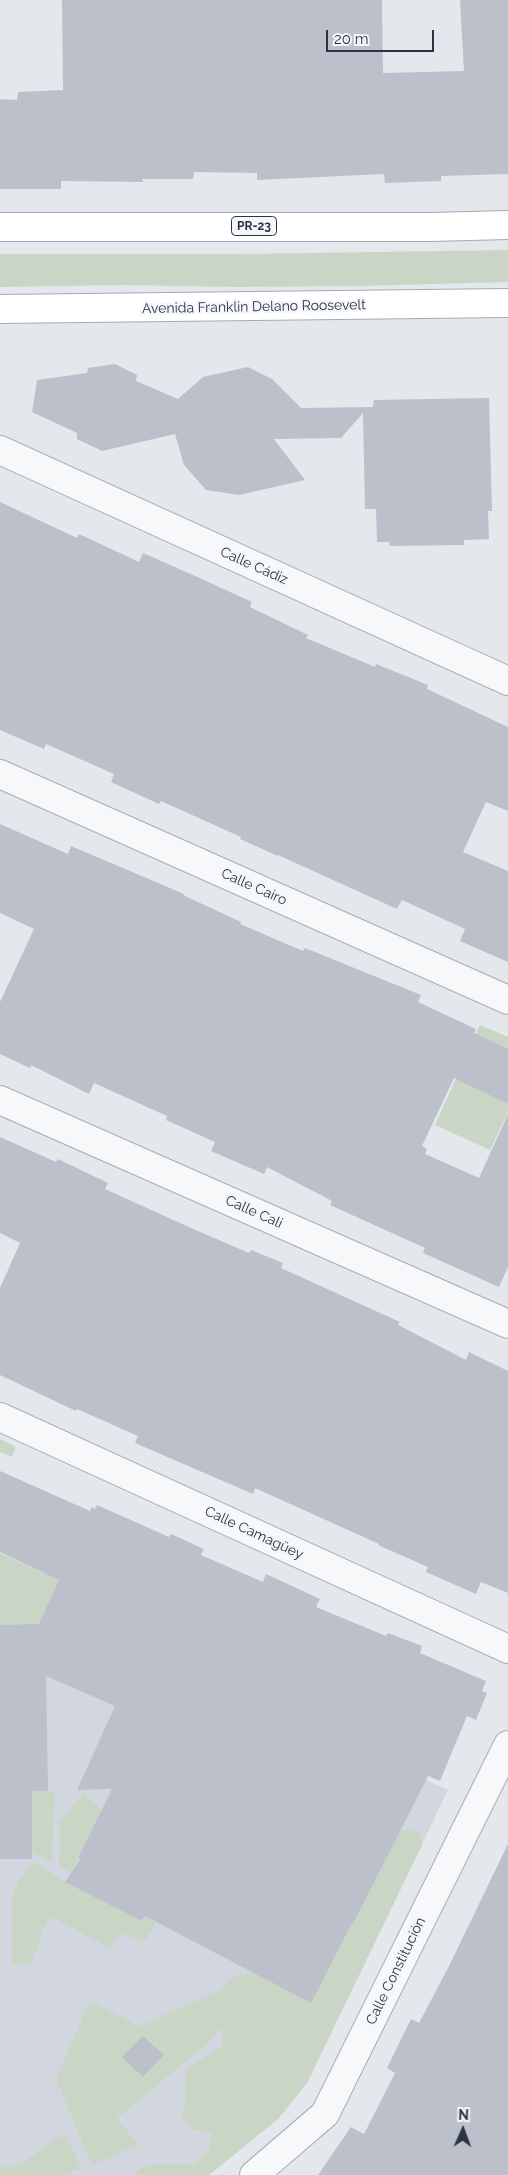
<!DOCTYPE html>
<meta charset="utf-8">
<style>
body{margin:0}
#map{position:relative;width:508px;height:2175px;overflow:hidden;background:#e4e7ec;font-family:Raleway,sans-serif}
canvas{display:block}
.north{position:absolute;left:438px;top:2105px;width:50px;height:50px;-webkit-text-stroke:4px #f4f6f9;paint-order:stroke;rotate:2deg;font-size:14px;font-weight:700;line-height:20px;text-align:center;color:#2b3445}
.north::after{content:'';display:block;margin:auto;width:18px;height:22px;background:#2b3445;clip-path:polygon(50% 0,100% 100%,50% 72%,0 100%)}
.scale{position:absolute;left:326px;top:30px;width:108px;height:22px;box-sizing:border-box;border:2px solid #2b3445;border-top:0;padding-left:6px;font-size:15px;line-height:18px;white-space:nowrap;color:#2b3445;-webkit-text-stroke:4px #f4f6f9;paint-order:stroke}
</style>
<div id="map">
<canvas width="508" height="2175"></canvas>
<div class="north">N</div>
<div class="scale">20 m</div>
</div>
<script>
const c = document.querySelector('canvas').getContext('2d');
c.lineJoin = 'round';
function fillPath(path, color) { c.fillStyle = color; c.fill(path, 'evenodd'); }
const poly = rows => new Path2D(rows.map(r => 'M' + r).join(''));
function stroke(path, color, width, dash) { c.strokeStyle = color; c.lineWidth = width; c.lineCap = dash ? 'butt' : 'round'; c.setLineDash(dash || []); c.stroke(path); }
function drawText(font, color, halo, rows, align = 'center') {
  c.font = font + ' Raleway,sans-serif'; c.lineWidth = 5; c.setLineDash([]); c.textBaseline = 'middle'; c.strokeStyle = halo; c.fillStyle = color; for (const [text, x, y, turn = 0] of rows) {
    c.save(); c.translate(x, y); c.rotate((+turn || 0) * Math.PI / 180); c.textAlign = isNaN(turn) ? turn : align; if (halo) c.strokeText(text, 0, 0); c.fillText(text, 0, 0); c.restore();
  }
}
fillPath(poly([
 [0,1583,448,1790,307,2083,278,2119,209,2175,0,2175]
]), '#d2d6de');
fillPath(poly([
 [508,250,508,282,359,286,234,287,123,285,0,287,0,254,246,254],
 [480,1025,508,1037,508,1112,490,1150,435,1125],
 [0,1439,16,1447,12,1457,0,1452],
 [78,1505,90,1512,51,1598,99,1620,97,1628,0,1625,0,1525,22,1506,0,1553,46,1574],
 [48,1791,54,1792,52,1862,32,1852,32,1804,0,1804,0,1792],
 [83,1794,130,1835,90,1834,71,1873,59,1866,60,1821],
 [401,1829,419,1832,423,1843,307,2083,278,2119,209,2175,134,2175,140,2169,154,2164,196,2164,209,2151,212,2134,192,2129,182,2115,186,2098,186,2072,194,2063,222,2047,223,2027,201,2049,117,2118,138,2145,92,2165,56,2079,90,2001,139,2026,223,1989,228,1981,235,1976,254,1973,311,2003,321,1907,353,1924],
 [32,1861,65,1882,142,1921,148,1911,159,1917,144,1943,120,1932,110,1948,50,1916,43,1929,34,1957,30,1963,14,1966,12,1960,12,1897,19,1880,29,1868],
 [66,2135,81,2168,64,2175,0,2175,0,2164,9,2168,25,2162,51,2141]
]), '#c9d6c5');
fillPath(poly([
 [62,0,382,0,383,73,464,71,460,0,508,0,508,174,441,176,441,181,385,183,384,174,257,180,257,173,194,172,193,179,142,179,143,182,61,181,61,189,0,189,0,99,17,100,18,92,63,90],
 [115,364,137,375,136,381,178,399,203,377,248,367,272,379,301,408,373,407,374,400,489,398,492,511,488,511,489,539,464,540,464,545,390,546,389,542,377,542,376,509,365,509,363,413,341,438,274,439,305,480,239,495,206,490,184,465,175,434,102,451,77,439,77,433,32,412,37,380,87,373,88,368],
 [0,502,77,538,79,534,139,562,143,553,193,575,252,602,250,607,308,635,306,638,375,667,376,664,428,685,427,689,508,727,508,811,486,802,463,852,508,871,508,962,460,941,465,929,402,900,397,909,278,855,278,856,240,839,241,837,161,801,159,804,111,782,114,774,46,744,44,749,0,730],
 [0,824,68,854,71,846,184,894,183,895,241,922,240,924,303,951,305,948,421,995,418,1002,476,1029,474,1033,508,1049,508,1104,454,1078,422,1146,427,1149,425,1154,479,1178,508,1114,508,1267,499,1287,423,1253,425,1248,330,1205,332,1201,267,1167,264,1174,211,1151,215,1142,166,1120,167,1116,94,1083,89,1094,31,1065,30,1068,0,1054,0,1002,34,929,0,913],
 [0,1137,56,1162,58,1159,108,1183,105,1189,191,1228,249,1253,251,1250,283,1263,281,1268,400,1322,398,1325,466,1360,469,1352,508,1371,508,1593,481,1582,476,1594,426,1572,428,1567,378,1545,379,1544,255,1488,253,1494,135,1443,138,1436,77,1409,76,1411,0,1375,0,1288,20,1243,0,1233],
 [0,1471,90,1511,92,1507,95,1509,97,1505,169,1537,171,1534,204,1549,201,1555,263,1582,266,1574,320,1599,316,1607,386,1636,388,1633,422,1646,420,1653,486,1681,482,1691,487,1693,476,1720,467,1716,440,1781,428,1776,353,1924,352,1923,311,2003,145,1916,142,1921,65,1882,81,1858,78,1858,112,1789,77,1790,115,1706,46,1676,48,1791,32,1791,32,1859,0,1859,0,1625,39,1624,59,1580,0,1552],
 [508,1844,508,2175,318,2175,351,2127,364,2134,395,2073,387,2068,411,2019,419,2023,449,1966],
 [143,2036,164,2055,143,2077,122,2057]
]), '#bbc0ca');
const minor = poly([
 [0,450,508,681],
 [0,774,508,1000],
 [0,1100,508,1324],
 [0,1417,508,1649],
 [254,2175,325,2114,508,1745]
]);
const major = poly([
 [0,227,430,227,508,225],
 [0,309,508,303]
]);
stroke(minor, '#a9aeb7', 30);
stroke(major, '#a3abb8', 30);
stroke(minor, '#f7f8fa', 28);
stroke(major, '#fff', 28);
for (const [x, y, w] of [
 [254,226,45]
]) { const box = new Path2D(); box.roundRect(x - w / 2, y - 9.5, w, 19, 4); c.fillStyle = '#f4f6f9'; c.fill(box); stroke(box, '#2b3445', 1); }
drawText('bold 12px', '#2b3445', null, [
 ["PR-23",254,226]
]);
drawText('14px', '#2b3445', '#f4f6f9', [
 ["Avenida Franklin Delano Roosevelt",254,307,-1],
 ["Calle Cádiz",254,566,24],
 ["Calle Cairo",254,887,24],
 ["Calle Cali",254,1212,24],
 ["Calle Camagüey",254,1533,25],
 ["Calle Constitución",396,1971,-64]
]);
</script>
